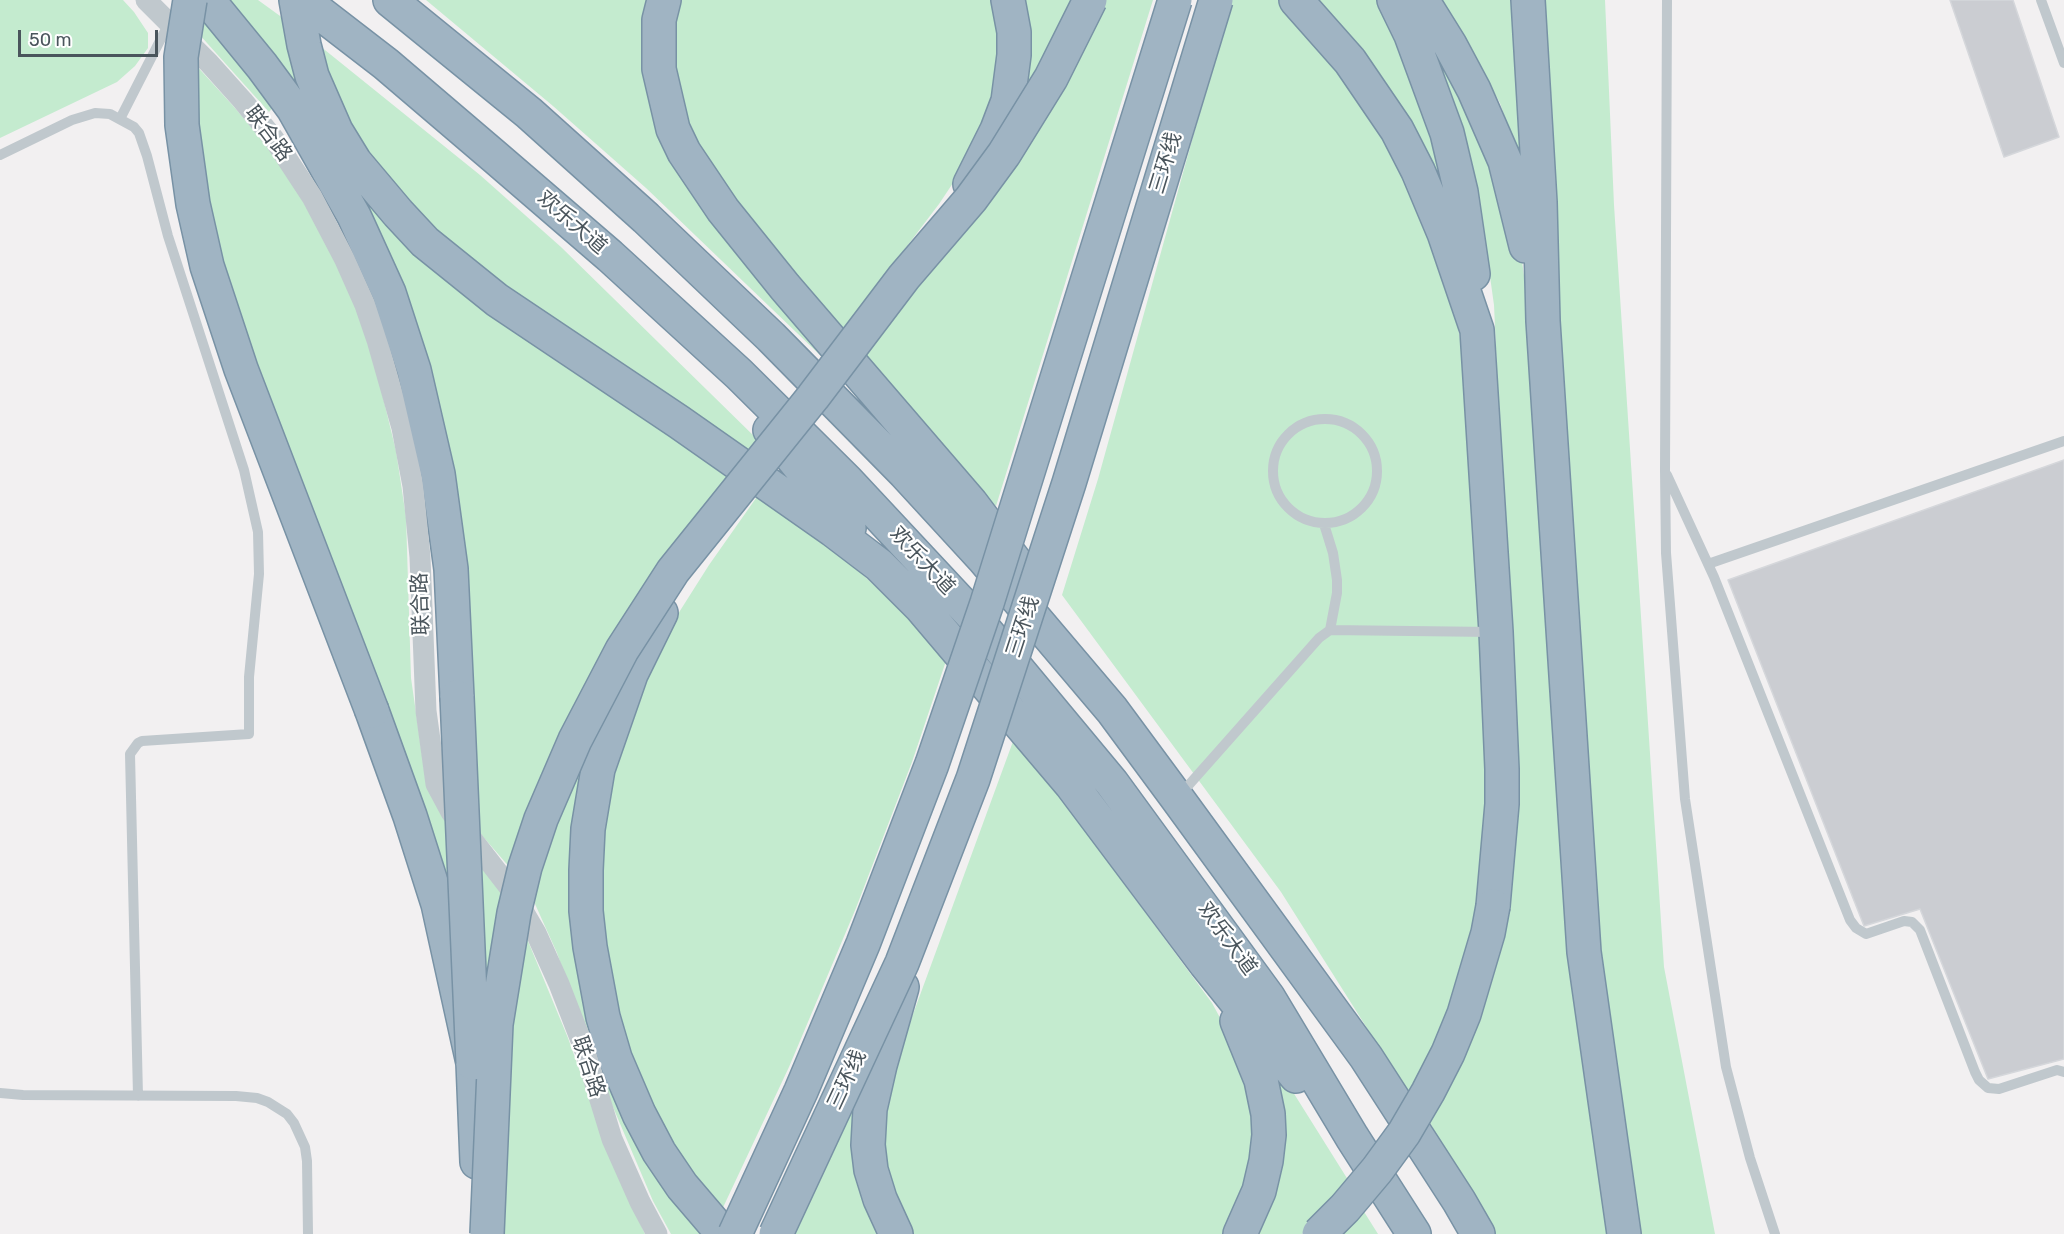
<!DOCTYPE html>
<meta charset="utf-8">
<style>
body{margin:0}
#map{position:relative;width:2064px;height:1234px;overflow:hidden;background:#f2f0f1;font-family:Rubik,sans-serif}
canvas{display:block}
.scale{position:absolute;left:18px;top:30px;width:140px;height:27px;box-sizing:border-box;border:3px solid #4a555c;border-top:0;padding-left:8px;font-size:18px;line-height:21px;white-space:nowrap;color:#4a555c;-webkit-text-stroke:4px #fff;paint-order:stroke}
</style>
<div id="map">
<canvas width="2064" height="1234"></canvas>
<div class="scale">50 m</div>
</div>
<script>
const c = document.querySelector('canvas').getContext('2d');
c.lineJoin = 'round';
function fillPath(path, color) { c.fillStyle = color; c.fill(path, 'evenodd'); }
const poly = rows => new Path2D(rows.map(r => 'M' + r).join(''));
function stroke(path, color, width, dash) { c.strokeStyle = color; c.lineWidth = width; c.lineCap = dash ? 'butt' : 'round'; c.setLineDash(dash || []); c.stroke(path); }
function drawText(font, color, halo, rows, align = 'center') {
  c.font = font + ' Rubik,"Noto Sans SC",sans-serif'; c.lineWidth = 4.5; c.setLineDash([]); c.textBaseline = 'middle'; c.strokeStyle = halo; c.fillStyle = color; for (const [text, x, y, turn = 0] of rows) {
    c.save(); c.translate(x, y); c.rotate((+turn || 0) * Math.PI / 180); c.textAlign = isNaN(turn) ? turn : align; if (halo) c.strokeText(text, 0, 0); c.fillText(text, 0, 0); c.restore();
  }
}
fillPath(poly([
 [0,0,123,0,134,12,148,33,148,48,135,66,117,82,0,138],
 [224,0,258,0,287,21,350,171,734,471,511,869,479,832,474,689,462,568,434,391],
 [426,0,650,0,647,71,828,349,822,357,646,188,553,106],
 [676,0,994,0,1001,26,993,108,963,168,939,204,841,333,693,146,668,46],
 [1022,0,1077,0,1024,101],
 [1103,0,1153,0,996,506,979,492,863,359,954,240],
 [1231,0,1284,0,1307,25,1391,144,1453,296,1466,377,1483,635,1488,812,1474,928,1452,1002,1427,1059,1408,1093,1281,892,1062,595,1098,479],
 [1307,0,1384,0,1417,77,1455,222],
 [1440,0,1520,0,1529,158,1520,161,1500,103,1462,34],
 [1536,0,1605,0,1614,205,1664,967,1715,1234,1639,1234,1613,1058,1591,853],
 [201,7,275,105,269,112,198,33],
 [1415,7,1466,90,1521,254,1530,319,1610,1234,1490,1234,1427,1117,1479,1010,1503,500,1494,305,1484,234,1475,189],
 [315,42,480,175,561,247,757,439,745,455,535,310,420,217,352,132],
 [194,63,235,108,266,145,286,173,316,223,349,288,362,323,381,389,396,451,406,517,411,678,425,776,452,832,456,916,232,304,199,157],
 [761,491,844,557,948,655,912,762,856,908,789,1067,719,1216,692,1183,641,1089,609,989,595,871,614,753,671,625,709,565],
 [590,731,581,948,708,1234,671,1234,653,1201,601,1079,557,953,531,895],
 [1015,736,1212,1003,1243,1060,1256,1139,1241,1198,1223,1234,910,1234,898,1211,884,1155,883,1127,894,1066],
 [478,862,505,897,489,985,483,985],
 [523,929,568,1038,613,1164,645,1234,501,1234,503,1080],
 [1266,1049,1350,1183,1302,1234,1253,1234],
 [856,1096,881,1234,792,1234],
 [1361,1207,1378,1234,1335,1234]
]), '#c4ebcf');
const building = poly([
 [1950,0,2013,0,2059,137,2004,157,1950,0],
 [2064,460,2064,1059,1988,1079,1920,909,1864,926,1728,580,2064,460]
]);
fillPath(building, '#cbcdd2');
stroke(building, '#d5d7db', 1.5);
const trunk = poly([
 [208,0,262,66,293,108,354,216,389,293,414,370,438,474,451,569,457,697],
 [296,0,304,45,312,76,336,131,355,162,398,213,425,242,497,300,679,422,833,530,879,565,921,607,1071,784,1206,964,1296,1076],
 [303,0,386,64,495,157,610,256,739,374,847,481,974,617,1112,783,1268,997,1352,1137,1414,1234],
 [390,0,529,113,646,218,771,337,905,473,984,559,1112,710,1177,798,1366,1057,1459,1201,1478,1234],
 [664,0,659,20,659,69,673,129,684,152,723,210,785,287,971,503,1020,568],
 [1296,0,1350,61,1397,130,1418,171,1444,233,1477,330,1496,632,1502,769,1502,804,1493,906],
 [1394,0,1411,35,1447,133,1461,192,1473,274],
 [1422,0,1450,45,1474,90,1505,161,1526,246],
 [1528,0,1540,202,1543,321,1584,952,1624,1234],
 [970,184,997,130,1008,101,1014,55,1014,32,1008,0],
 [770,430,849,528],
 [661,613,631,674,598,769,588,829,586,870,586,911,590,947,603,1017,615,1058,639,1114,659,1152,682,1186,723,1234],
 [372,711,410,816,438,904,473,1063,477,1162],
 [1237,1021,1261,1080,1268,1114,1269,1135,1266,1161,1259,1191,1240,1234],
 [896,1234,880,1199,871,1170,868,1145,870,1109,880,1065,902,987]
]);
stroke(trunk, '#7892a5', 36);
stroke(poly([
 [1667,0,1665,470,1666,553,1685,799,1726,1067,1750,1158,1775,1234],
 [2041,0,2064,63],
 [120,119,169,23],
 [0,155,72,120,95,113,110,114,134,127,139,133,147,156,168,236,244,470,258,532,259,574,249,677,249,734,142,741,138,743,130,754,138,1096],
 '1273 471a52 52 0 1 1 104 0a52 52 0 1 1-104 0Z',
 [1667,475,1714,577,1850,920,1856,928,1866,934,1904,921,1912,922,1920,930,1975,1072,1979,1080,1988,1088,1999,1089,2057,1070,2064,1072],
 [1324,524,1333,553,1337,580,1337,593,1330,630],
 [1708,564,2064,441],
 [1179,796,1319,638,1330,630,1492,632],
 [0,1093,23,1095,236,1096,257,1098,268,1102,287,1114,294,1123,305,1147,307,1161,308,1234]
]), '#c0c8cd', 10);
stroke(poly([
 [146,0,209,63,243,101,274,139,312,197,345,260,365,305,377,340,402,428,413,486,420,557,426,711,436,784,451,812,509,887,536,933,559,984,585,1051,612,1139,640,1202,657,1234]
]), '#c0c8cd', 21);
stroke(trunk, '#a0b4c3', 33);
const trunkBridge = poly([
 [190,0,181,57,182,125,193,204,207,266,241,369,372,711],
 [457,697,473,1063],
 [487,1234,496,1024,514,913,525,867,541,819,575,740,622,650,673,571,813,397,904,277,971,199,1004,154,1051,78,1090,0],
 [735,1234,801,1091,863,944,932,764,987,603,1175,0],
 [776,1234,902,963,973,779,1069,483,1216,0],
 [1319,1234,1345,1208,1377,1170,1404,1133,1428,1092,1448,1053,1464,1014,1488,933,1493,906]
]);
stroke(trunkBridge, '#7892a5', 36, []);
stroke(trunkBridge, '#a0b4c3', 33);
drawText('21px', '#4a555c', '#fff', [
 ["联合路",268,134,53],
 ["三环线",1166,163,-73],
 ["欢乐大道",572,223,41],
 ["欢乐大道",922,561,47],
 ["联合路",421,604,-92],
 ["三环线",1023,627,-72],
 ["欢乐大道",1227,939,54],
 ["联合路",588,1067,72],
 ["三环线",847,1080,-65]
]);
</script>
